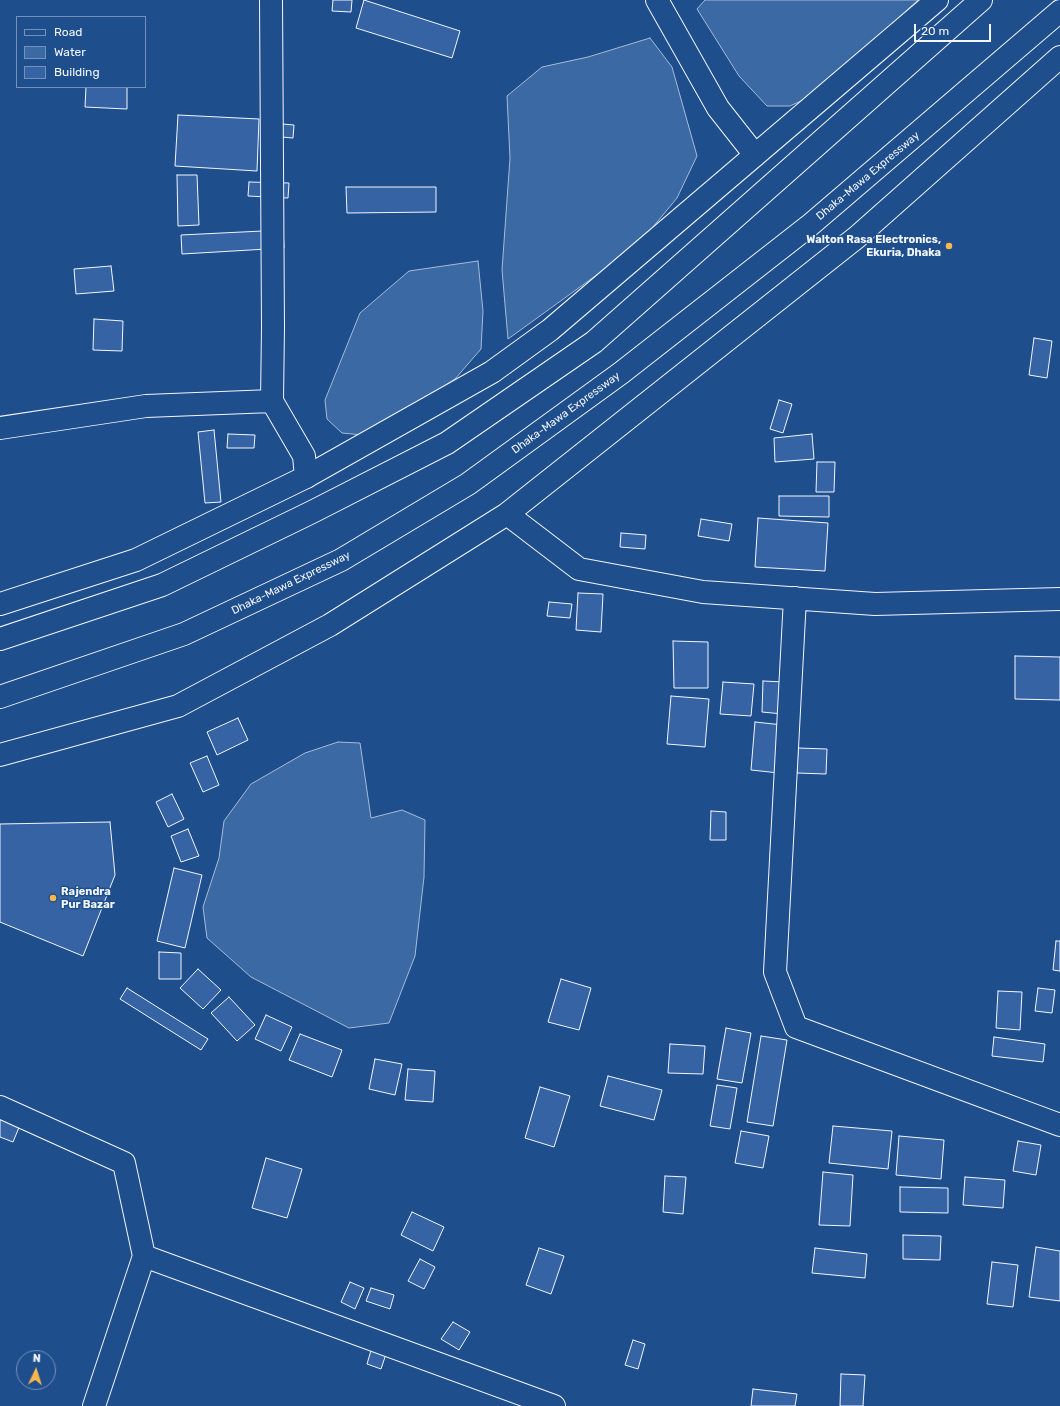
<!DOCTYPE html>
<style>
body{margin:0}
#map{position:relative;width:1060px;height:1406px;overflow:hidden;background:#1f4e8c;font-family:Rubik,sans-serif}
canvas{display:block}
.legend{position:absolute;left:16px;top:16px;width:130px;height:72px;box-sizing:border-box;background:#1f4e8c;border:1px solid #7391ba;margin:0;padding:5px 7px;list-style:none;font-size:12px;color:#f2f6ff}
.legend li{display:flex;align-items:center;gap:8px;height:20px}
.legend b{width:20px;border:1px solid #7391ba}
.north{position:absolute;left:16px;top:1350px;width:40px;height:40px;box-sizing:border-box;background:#1f4e8c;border:1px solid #7391ba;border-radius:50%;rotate:4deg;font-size:11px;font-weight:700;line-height:16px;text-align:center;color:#f2f6ff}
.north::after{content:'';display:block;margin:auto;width:14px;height:18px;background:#ffb74d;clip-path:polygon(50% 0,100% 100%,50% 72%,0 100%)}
.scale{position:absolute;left:914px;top:24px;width:77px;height:18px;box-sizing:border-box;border:2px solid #f2f6ff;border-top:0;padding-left:5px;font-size:12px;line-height:14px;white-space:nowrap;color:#f2f6ff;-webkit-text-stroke:3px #1f4e8c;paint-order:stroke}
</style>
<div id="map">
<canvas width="1060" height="1406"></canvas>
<ul class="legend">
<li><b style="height:5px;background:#1f4e8c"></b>Road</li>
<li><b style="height:11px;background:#3b69a3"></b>Water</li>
<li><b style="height:11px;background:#3563a3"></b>Building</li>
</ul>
<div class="north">N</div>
<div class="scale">20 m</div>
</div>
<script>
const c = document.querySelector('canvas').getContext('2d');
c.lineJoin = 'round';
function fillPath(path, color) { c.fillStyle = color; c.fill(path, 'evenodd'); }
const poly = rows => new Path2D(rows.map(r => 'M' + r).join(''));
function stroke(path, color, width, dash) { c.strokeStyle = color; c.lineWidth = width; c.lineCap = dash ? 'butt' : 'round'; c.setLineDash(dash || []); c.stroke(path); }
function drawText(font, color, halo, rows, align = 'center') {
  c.font = font + ' Rubik,sans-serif'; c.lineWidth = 3; c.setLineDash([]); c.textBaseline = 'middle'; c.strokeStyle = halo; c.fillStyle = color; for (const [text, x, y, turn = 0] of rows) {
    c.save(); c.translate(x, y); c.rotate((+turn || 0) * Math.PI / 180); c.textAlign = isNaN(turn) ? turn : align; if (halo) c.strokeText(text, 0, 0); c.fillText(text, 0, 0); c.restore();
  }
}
const water = poly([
 [705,0,918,0,814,95,790,106,767,106,739,76,697,9,705,0],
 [650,38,672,67,697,156,677,198,638,245,508,339,502,270,510,158,507,96,542,67,588,57,650,38],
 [478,261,483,311,481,349,455,379,393,419,363,435,342,433,327,419,325,400,360,313,409,271,478,261],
 [338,742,360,743,371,818,402,810,425,820,424,877,415,956,389,1023,349,1028,251,977,207,938,203,907,219,858,224,821,251,784,305,753,338,742]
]);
fillPath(water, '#3b69a3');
stroke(water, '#a8bbd7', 1);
const building = poly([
 [333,0,352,0,351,12,332,11,333,0],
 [364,0,460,31,452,58,356,28,364,0],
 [86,87,127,87,127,109,85,107,86,87],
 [178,115,259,119,257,171,175,166,178,115],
 [271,123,294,125,293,138,270,136,271,123],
 [177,175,197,175,199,225,178,226,177,175],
 [249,182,289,183,288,198,248,196,249,182],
 [346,187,436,187,436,212,347,213,346,187],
 [283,230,284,248,182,254,181,235,283,230],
 [111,266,114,291,76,294,74,269,111,266],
 [94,319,123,321,122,351,93,350,94,319],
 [1034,338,1052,341,1047,378,1029,375,1034,338],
 [779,400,792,404,783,433,770,429,779,400],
 [214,430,221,502,205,503,198,432,214,430],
 [228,434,255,435,254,448,227,448,228,434],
 [812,434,814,459,775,462,774,438,812,434],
 [817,462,835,462,834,492,816,492,817,462],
 [779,496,829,496,829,517,779,516,779,496],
 [758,518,828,523,825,571,755,567,758,518],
 [701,519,732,524,729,541,698,536,701,519],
 [621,533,646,535,645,549,620,547,621,533],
 [578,593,603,594,601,632,576,630,578,593],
 [549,602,572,604,570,618,547,616,549,602],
 [673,641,708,642,708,688,674,688,673,641],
 [1015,656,1060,657,1060,700,1015,699,1015,656],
 [763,681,784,682,783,714,762,712,763,681],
 [723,682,754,684,751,716,720,714,723,682],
 [671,696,709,699,705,747,667,744,671,696],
 [238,718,248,740,217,755,207,732,238,718],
 [755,722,783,725,779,773,751,770,755,722],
 [798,748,827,749,826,774,797,773,798,748],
 [207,756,219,785,203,792,190,763,207,756],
 [172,794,184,819,168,827,156,802,172,794],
 [711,811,726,812,726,840,710,840,711,811],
 [110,822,115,875,83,956,0,922,0,824,110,822],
 [188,829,199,856,181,862,171,836,188,829],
 [174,868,202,875,185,948,157,941,174,868],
 [1056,941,1060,941,1060,971,1053,970,1056,941],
 [159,952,181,953,181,979,159,979,159,952],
 [198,969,221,990,203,1009,180,988,198,969],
 [561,979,591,988,579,1030,548,1022,561,979],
 [127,988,208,1039,201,1050,120,999,127,988],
 [1038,988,1055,990,1052,1013,1035,1011,1038,988],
 [998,991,1022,992,1020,1030,996,1028,998,991],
 [229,997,255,1025,237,1041,211,1013,229,997],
 [266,1015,292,1027,281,1051,255,1039,266,1015],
 [726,1028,751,1033,742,1083,717,1079,726,1028],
 [300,1034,342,1050,332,1077,289,1060,300,1034],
 [761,1036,787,1040,773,1126,747,1122,761,1036],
 [994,1037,1045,1044,1043,1062,992,1056,994,1037],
 [670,1044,705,1046,703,1074,668,1073,670,1044],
 [375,1059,402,1064,395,1095,369,1089,375,1059],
 [408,1069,435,1071,433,1102,405,1100,408,1069],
 [608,1076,662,1090,654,1120,600,1106,608,1076],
 [717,1085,737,1088,730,1129,710,1126,717,1085],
 [540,1087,570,1096,554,1147,525,1138,540,1087],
 [0,1116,20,1125,13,1142,0,1137,0,1116],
 [833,1126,892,1131,888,1169,829,1163,833,1126],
 [741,1131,769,1136,763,1168,735,1163,741,1131],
 [899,1136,944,1140,941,1179,896,1175,899,1136],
 [1018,1141,1041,1145,1036,1175,1013,1171,1018,1141],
 [266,1158,302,1169,287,1218,252,1208,266,1158],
 [823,1172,853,1175,850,1226,819,1225,823,1172],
 [665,1176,686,1177,683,1214,663,1212,665,1176],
 [965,1177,1005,1180,1003,1208,963,1205,965,1177],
 [900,1187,948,1188,948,1213,900,1212,900,1187],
 [412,1212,444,1227,433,1251,401,1235,412,1212],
 [903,1235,941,1236,940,1260,903,1259,903,1235],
 [1036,1247,1060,1251,1060,1301,1029,1297,1036,1247],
 [539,1248,564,1256,551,1294,526,1285,539,1248],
 [815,1248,867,1254,865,1278,812,1273,815,1248],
 [420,1259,435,1267,424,1289,408,1281,420,1259],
 [992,1262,1018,1265,1013,1307,987,1304,992,1262],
 [350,1282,364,1288,355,1309,341,1302,350,1282],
 [371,1288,394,1295,390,1309,366,1301,371,1288],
 [453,1322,470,1332,459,1350,441,1339,453,1322],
 [633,1340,645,1344,638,1369,625,1365,633,1340],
 [372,1347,387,1351,381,1369,367,1364,372,1347],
 [841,1374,865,1375,863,1406,840,1406,841,1374],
 [753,1389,797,1394,795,1406,751,1406,753,1389]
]);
fillPath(building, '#3563a3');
stroke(building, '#f2f6ff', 1);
const minor = poly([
 [271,0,273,327,272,401,304,456,306,477],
 [657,0,718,108,755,155],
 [0,428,146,406,272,401],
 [507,514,579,569,703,592,875,604,1060,599],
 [795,598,775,972,796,1027,1060,1125],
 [0,755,178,706,330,625,507,514,857,237,1060,57],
 [0,1107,124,1163,144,1256,94,1406],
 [144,1256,554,1406]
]);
const major = poly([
 [0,604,136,560,306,477,492,372,550,330,937,0]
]);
const highway = poly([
 [0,639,162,585,312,512,447,443,594,342,981,0],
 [0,697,184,634,341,560,468,484,621,373,809,226,1060,11]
]);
stroke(minor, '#f2f6ff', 24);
stroke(major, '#f2f6ff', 24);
stroke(highway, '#f2f6ff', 24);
stroke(minor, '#1f4e8c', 22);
stroke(major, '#1f4e8c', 22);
stroke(highway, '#1f4e8c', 22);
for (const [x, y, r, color] of [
 [949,246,4,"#ffb74d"],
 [53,898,4,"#ffb74d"]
]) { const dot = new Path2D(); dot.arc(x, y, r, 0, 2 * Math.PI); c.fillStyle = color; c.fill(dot); stroke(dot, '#1f4e8c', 1.5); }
drawText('11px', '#f2f6ff', '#1f4e8c', [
 ["Dhaka-Mawa Expressway",868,176,-40],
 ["Dhaka-Mawa Expressway",566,413,-36],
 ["Dhaka-Mawa Expressway",291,583,-26]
]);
drawText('bold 11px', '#f2f6ff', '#1f4e8c', [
 ["Walton Rasa Electronics,",941,240],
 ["Ekuria, Dhaka",941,253],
 ["Rajendra",61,892,"left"],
 ["Pur Bazar",61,905,"left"]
], 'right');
</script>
